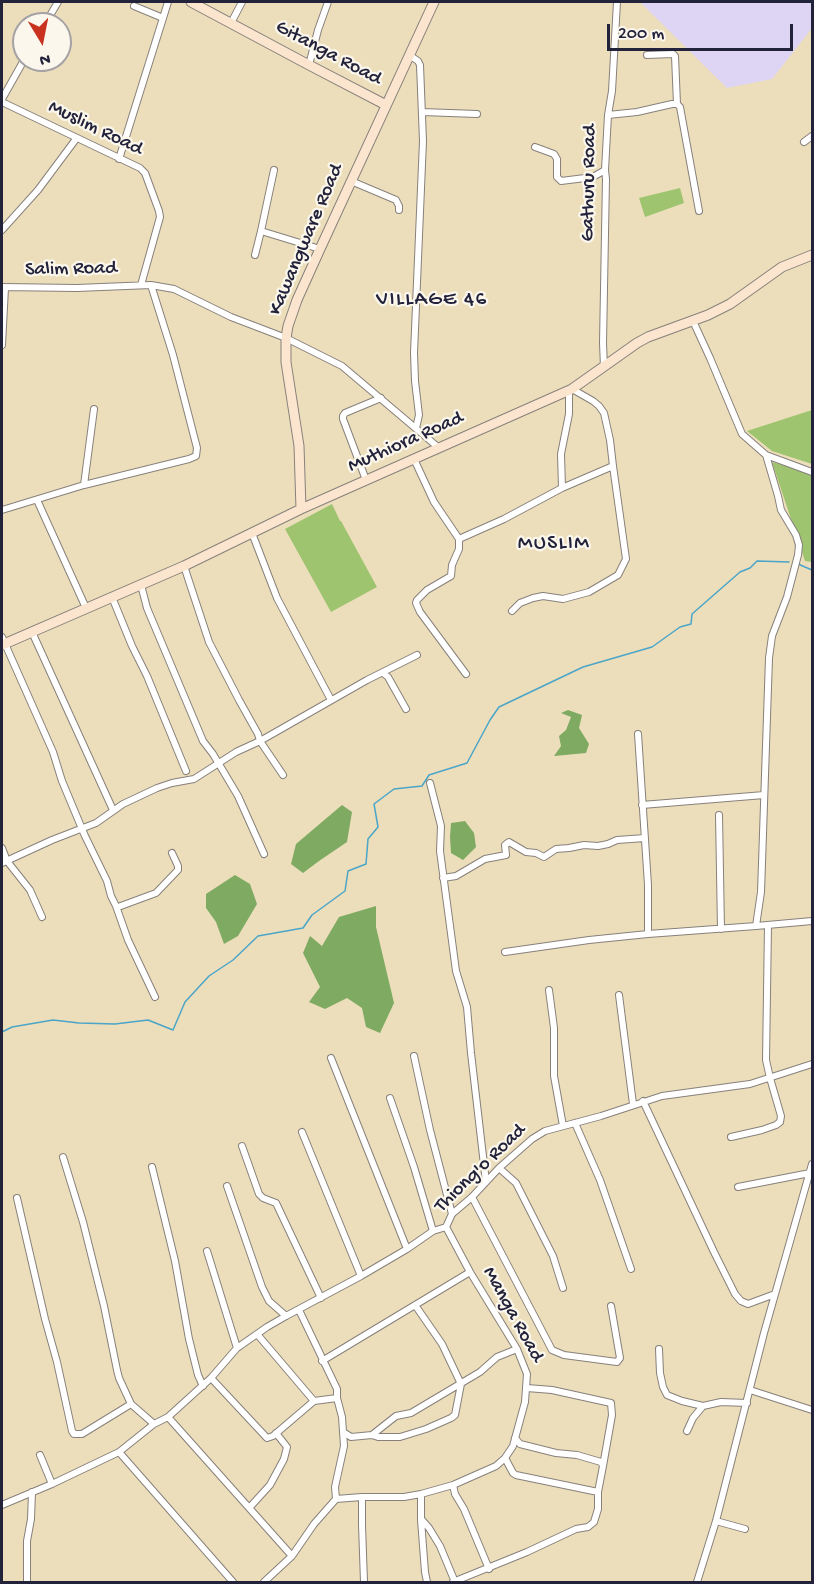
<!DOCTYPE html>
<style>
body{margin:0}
#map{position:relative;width:814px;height:1584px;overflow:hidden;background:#ecdebb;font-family:"Gochi Hand",sans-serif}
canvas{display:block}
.frame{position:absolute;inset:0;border:3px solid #22223b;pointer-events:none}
.north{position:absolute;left:12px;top:12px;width:60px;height:60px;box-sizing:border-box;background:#fbf7ec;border:2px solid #a4a2a5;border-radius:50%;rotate:170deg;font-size:16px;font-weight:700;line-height:24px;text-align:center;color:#22223b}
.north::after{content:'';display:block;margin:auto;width:21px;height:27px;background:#c8321e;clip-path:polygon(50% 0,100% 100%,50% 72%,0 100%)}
.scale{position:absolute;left:607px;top:24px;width:186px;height:27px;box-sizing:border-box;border:3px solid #22223b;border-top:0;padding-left:8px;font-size:18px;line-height:21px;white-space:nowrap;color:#22223b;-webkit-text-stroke:4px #fbf7ec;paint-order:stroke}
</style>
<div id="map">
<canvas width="814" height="1584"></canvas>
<div class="frame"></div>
<div class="north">N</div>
<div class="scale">200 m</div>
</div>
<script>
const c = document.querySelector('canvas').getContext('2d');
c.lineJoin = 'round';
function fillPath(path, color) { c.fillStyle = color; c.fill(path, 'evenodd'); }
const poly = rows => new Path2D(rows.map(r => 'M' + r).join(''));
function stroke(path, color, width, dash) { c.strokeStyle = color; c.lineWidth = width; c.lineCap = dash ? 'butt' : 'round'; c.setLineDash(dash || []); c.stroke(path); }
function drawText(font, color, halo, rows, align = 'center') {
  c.font = font + ' "Gochi Hand",sans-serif'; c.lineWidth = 4.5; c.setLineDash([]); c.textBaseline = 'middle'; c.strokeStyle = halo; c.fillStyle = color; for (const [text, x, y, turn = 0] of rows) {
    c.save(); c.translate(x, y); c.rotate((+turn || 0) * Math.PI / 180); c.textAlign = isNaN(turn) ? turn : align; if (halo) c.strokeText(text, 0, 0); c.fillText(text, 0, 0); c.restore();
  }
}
fillPath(poly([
 [640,2,812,2,812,28,772,79,727,88]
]), '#ded5f5');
fillPath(poly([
 [680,188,684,203,645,217,639,198],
 [812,410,812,464,772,451,747,431],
 [772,462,812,473,812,562,805,561],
 [332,504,340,521,341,521,377,587,331,612,285,529]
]), '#9ec46f');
fillPath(poly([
 [568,710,582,715,579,728,589,744,586,753,554,756,561,746,559,736,566,730,571,717,561,713],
 [342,805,352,812,347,842,319,861,303,873,291,864,296,844],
 [465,821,474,833,476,847,463,860,451,853,450,837,451,823],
 [235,875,250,884,257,904,238,936,224,944,216,922,206,908,206,894],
 [376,906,376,927,394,1003,380,1033,366,1027,362,1008,347,998,325,1009,309,1002,320,987,303,953,310,936,322,946,339,917]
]), '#7eaa62');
stroke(poly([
 [798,564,812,570],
 [2,1032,12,1027,53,1020,79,1023,115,1024,148,1020,173,1030,185,1002,209,976,233,960,258,936,303,928,312,915,345,891,348,871,366,864,368,839,378,827,374,804,394,789,422,786,429,775,467,763,490,720,499,707,583,667,652,647,680,627,691,624,692,614,740,572,750,568,757,561,789,562]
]), '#4aa5c8', 1.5);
const street = poly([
 [134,6,163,18],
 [231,23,242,2],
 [45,24,58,2],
 [409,55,418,61,420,65,423,141,414,353,415,381,419,415,416,428],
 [647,55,673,54,675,56,677,104],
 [309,65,318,30,328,2],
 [2,99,24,60],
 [2,102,140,168,145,173,159,211,160,217,141,285],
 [422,112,477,114],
 [608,115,637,112,672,104,677,104,680,107,699,211],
 [804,142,812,136],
 [535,147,554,154,557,159,557,177,561,181,593,177,605,170],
 [119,159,168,2],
 [351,181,396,200,399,206,399,210],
 [2,230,38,190,76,139],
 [261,231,274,170],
 [255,255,261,231,320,249],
 [2,287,77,288,151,285,174,289,231,317,286,338,342,366,439,448],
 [693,321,710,358,742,434,766,455,778,496,781,510,796,535,799,545,798,555,787,597,772,636,769,658,761,892,756,926],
 [2,345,5,288],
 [604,367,603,343,606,179,605,170,608,115,612,91,617,2],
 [766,455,812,472],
 [414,459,434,502,459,539,459,549,452,565,451,576,427,590,417,600,416,603,420,612,466,674],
 [366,480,343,419,343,416,345,413,381,398],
 [84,485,94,409],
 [562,488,561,454,569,414,569,390],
 [37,500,86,608],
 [2,510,84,485,189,459,196,456,197,448,173,355,151,285],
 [252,533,277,598,331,700],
 [459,539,504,519,562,488,613,466,610,440,604,413,599,406,593,401,572,389],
 [184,566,209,642,239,700,258,734,260,741,283,775],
 [141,585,147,608,203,741,213,754,238,796,264,854],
 [112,597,132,646,147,676,186,771],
 [512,611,520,603,533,598,543,596,563,599,589,592,618,575,626,559,613,466],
 [32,632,113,810],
 [2,637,53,752,62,781,85,836,107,881,111,896,116,906,118,907,156,893,178,870,178,866,172,853],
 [383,673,388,677,406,709],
 [638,734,648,885,648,934],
 [430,783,441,826,440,851,456,971,467,1007,471,1053,486,1182],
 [642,805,764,795],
 [719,815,721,929],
 [2,848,7,861,30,890,42,917],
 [2,863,52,840,96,823,123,804,157,788,172,783,194,779,236,752,260,741,367,680,417,655],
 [443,878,456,876,485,859,506,855,505,845,509,842,526,852,536,853,544,857,556,849,569,848,584,845,598,846,608,844,617,840,645,838],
 [116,906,128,940,155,997],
 [505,952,589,940,648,934,756,926,812,921],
 [549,990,554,1028,554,1076,563,1126],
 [619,995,633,1104],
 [414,1056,430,1130,452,1214],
 [331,1058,407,1249],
 [390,1098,414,1167,433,1231],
 [643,1101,714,1252,735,1294,741,1301,748,1304,775,1294],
 [575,1123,600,1180,631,1269],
 [302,1132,361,1276],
 [731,1137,762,1130,776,1125,780,1122,781,1116,770,1078,766,1060,768,925],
 [242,1146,259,1194,263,1198,276,1203,321,1298],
 [152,1167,175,1261,189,1339,198,1375,203,1386],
 [499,1168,516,1183,553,1256,563,1288],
 [227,1186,262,1287,269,1301,286,1316],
 [738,1187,810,1173],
 [472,1197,552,1350,564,1355,617,1362,620,1358,611,1306],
 [17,1198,45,1319,57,1362,72,1431,74,1434,82,1434,131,1404,119,1378,117,1370,104,1306,83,1222,63,1157],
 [207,1251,237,1348],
 [257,1334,314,1401],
 [659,1349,660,1373,663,1387,667,1395,682,1401,703,1406],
 [322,1361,470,1272],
 [211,1378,267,1438,273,1436,314,1401,337,1398],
 [527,1388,552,1390,611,1403,612,1415,603,1466],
 [750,1390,812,1410],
 [131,1404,154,1424],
 [168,1417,292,1556],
 [687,1431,693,1418,703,1406,721,1402,747,1403],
 [343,1432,351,1437,372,1435,378,1437,400,1437,426,1429,451,1418,455,1415,461,1384,442,1344,415,1305],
 [372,1435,396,1416,411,1413,480,1372,497,1357,517,1349],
 [515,1438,520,1444,556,1453,577,1455,601,1462,603,1466,598,1492],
 [119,1452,233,1582],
 [40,1455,52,1484],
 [453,1485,455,1494,464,1509,489,1569],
 [421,1494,421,1519,429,1528,440,1546,455,1582],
 [362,1497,362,1525,364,1582],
 [336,1499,362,1497,404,1497,421,1494,453,1485,496,1466,505,1458,513,1446,525,1402,527,1374,517,1349,470,1272,446,1227],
 [2,1505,52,1484,119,1452,154,1424,168,1417,211,1378,237,1348,267,1327,286,1316,361,1276,407,1249,433,1231,446,1227,452,1214,472,1197,499,1168,532,1139,545,1131,601,1116,662,1096,750,1084,812,1064],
 [250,1507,270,1485,284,1459,287,1447,276,1433],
 [421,1520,425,1572,427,1582],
 [716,1521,745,1529],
 [27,1582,27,1541,31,1519,32,1492],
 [264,1582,292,1556,314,1524,336,1499,335,1487,344,1446,342,1417,337,1398,337,1389,299,1310],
 [453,1582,527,1552,576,1529,588,1527,594,1522,598,1509,598,1492,516,1475,513,1473,505,1458],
 [697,1582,716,1521,764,1333,812,1164]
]);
const secondary = poly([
 [191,2,309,65,386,105],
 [301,509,299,446,286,362,286,338,288,326,297,300,320,249,434,2],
 [2,645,184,566,301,509,572,389,637,343,648,337,708,315,730,304,782,267,812,255]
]);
stroke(street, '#87807b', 8);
stroke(secondary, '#87807b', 11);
stroke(street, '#fff', 6);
stroke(secondary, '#fbe5cf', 9);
drawText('20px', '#22223b', '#fbf7ec', [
 ["Gitanga Road",328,54,28],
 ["Muslim Road",95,129,26],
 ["Gathuru Road",590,183,-89],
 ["Kawangware Road",307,240,-67],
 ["Salim Road",71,270,-1],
 ["Muthiora Road",406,443,-24],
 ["Thiong'o Road",481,1169,-44],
 ["Manga Road",512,1315,61]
]);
c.letterSpacing = '1.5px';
drawText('21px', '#22223b', '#fbf7ec', [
 ["VILLAGE 46",432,301],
 ["MUSLIM",554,545]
]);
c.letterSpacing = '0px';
</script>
